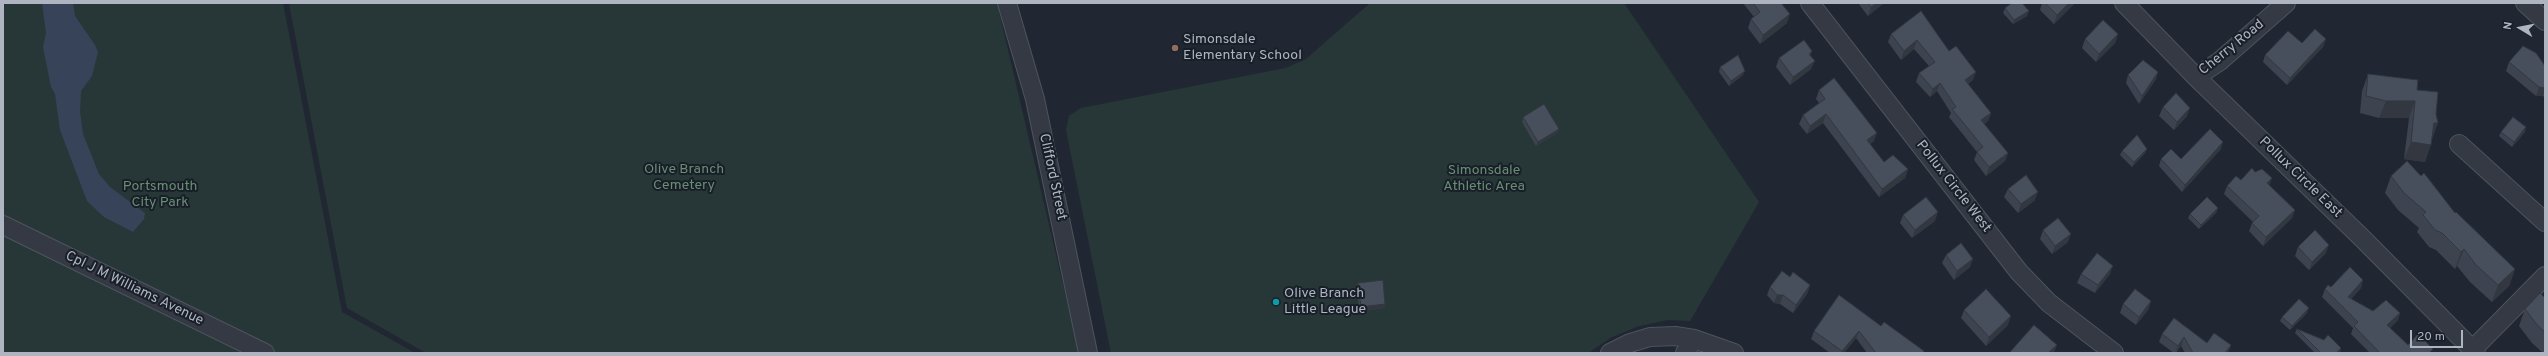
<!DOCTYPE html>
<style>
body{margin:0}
#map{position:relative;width:2548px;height:356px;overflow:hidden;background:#212732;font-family:Overpass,sans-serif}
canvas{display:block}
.frame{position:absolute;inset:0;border:4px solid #aeb4c0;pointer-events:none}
.north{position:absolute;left:2500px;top:8px;width:40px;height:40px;-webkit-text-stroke:3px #191f28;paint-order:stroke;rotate:280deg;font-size:11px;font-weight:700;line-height:16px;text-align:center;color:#aeb4c0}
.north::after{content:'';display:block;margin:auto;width:14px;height:18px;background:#aeb4c0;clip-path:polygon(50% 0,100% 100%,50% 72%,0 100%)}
.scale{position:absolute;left:2410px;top:330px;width:53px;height:18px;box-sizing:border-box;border:2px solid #aeb4c0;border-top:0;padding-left:5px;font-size:12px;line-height:14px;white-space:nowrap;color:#aeb4c0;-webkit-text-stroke:3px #191f28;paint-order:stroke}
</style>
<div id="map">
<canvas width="2548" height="356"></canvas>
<div class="frame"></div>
<div class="north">N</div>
<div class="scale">20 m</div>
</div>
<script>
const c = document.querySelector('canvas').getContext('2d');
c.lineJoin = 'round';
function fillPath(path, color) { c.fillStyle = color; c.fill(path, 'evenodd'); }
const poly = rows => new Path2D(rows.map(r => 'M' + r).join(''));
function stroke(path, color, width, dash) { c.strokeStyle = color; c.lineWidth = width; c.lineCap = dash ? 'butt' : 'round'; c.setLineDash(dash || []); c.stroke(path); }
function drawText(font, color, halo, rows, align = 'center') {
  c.font = font + ' Overpass,sans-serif'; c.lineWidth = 4; c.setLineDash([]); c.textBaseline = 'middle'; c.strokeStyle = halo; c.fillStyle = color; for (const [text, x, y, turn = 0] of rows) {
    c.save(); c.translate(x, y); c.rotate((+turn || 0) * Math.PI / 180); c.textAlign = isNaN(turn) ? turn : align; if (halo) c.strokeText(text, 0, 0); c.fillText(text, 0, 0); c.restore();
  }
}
fillPath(poly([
 [3,3,283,3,342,312,415,353,3,353],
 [289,3,997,3,1079,353,426,353,347,308],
 [1370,3,1624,3,1759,202,1690,321,1668,320,1639,326,1612,337,1588,353,1111,353,1066,130,1069,116,1081,108,1286,68,1306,59]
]), '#273738');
fillPath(poly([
 [42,3,73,3,75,16,95,45,98,52,92,76,81,91,80,112,83,134,99,174,110,187,145,213,144,219,133,232,104,217,87,201,60,130,55,94,51,87,43,47,46,33]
]), '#364358');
const minor = poly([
 [1007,3,1035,99,1088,353],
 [1810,3,2019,272,2049,303,2114,353],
 [2124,3,2196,77,2363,239,2476,353],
 [2525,3,2545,21],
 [2196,77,2220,61,2286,3],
 [2459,144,2545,222],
 [3,225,265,353],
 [2472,350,2545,276],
 [1610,353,1630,343,1650,337,1675,336,1694,339,1734,353],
 [1685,353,1694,339]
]);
stroke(minor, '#4e545e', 20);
stroke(minor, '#343943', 18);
fillPath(poly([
 [1743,3,1781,3,1787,23,1760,44,1748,28,1751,19,1754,17],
 [1858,3,1884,3,1868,16],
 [2042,3,2075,3,2054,24,2040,10],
 [2005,8,2027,16,2013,24,2003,13],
 [1921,11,1949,51,1973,80,1968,84,1991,113,1988,121,1984,124,2008,153,2005,161,1986,176,1974,160,1977,152,1949,117,1951,113,1937,91,1930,97,1916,82,1919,73,1929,66,1914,49,1901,60,1888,42,1891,34],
 [2118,34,2115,43,2096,62,2082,48,2085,39],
 [2326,39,2323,47,2287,85,2263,62,2265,55,2302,43],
 [1812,51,1810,56,1811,69,1790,85,1776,67,1779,58],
 [2509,62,2545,66,2545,98,2543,96,2536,96,2506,71],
 [1720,67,1743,75,1729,86,1719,72],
 [2158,72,2156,79,2139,104,2126,83,2128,75],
 [2368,74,2417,90,2432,139,2425,162,2404,159,2409,118,2379,118,2360,113,2362,91],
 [1819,90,1874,141,1870,144,1884,162,1908,169,1905,178,1879,197,1823,123,1807,134,1799,124,1803,115,1819,103,1816,99],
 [2163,107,2187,116,2174,130,2159,116],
 [1523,117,1559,129,1557,133,1536,146,1522,122],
 [2501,132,2525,132,2512,147,2499,136],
 [2147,149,2145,153,2132,167,2120,155,2122,151],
 [2221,149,2182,192,2159,166,2161,159,2181,159],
 [2391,176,2455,213,2515,269,2509,286,2492,302,2470,282,2457,266,2455,269,2436,250,2429,247,2417,232,2419,228,2398,210,2385,193],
 [2241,180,2269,186,2295,210,2292,218,2263,246,2249,231,2252,223,2253,222,2224,194,2227,186],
 [2008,189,2035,200,2018,213,2004,197],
 [2218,208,2216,213,2199,229,2188,218,2190,214],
 [1903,215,1935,221,1912,238,1900,223],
 [2043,230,2068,242,2052,254,2040,239],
 [2298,247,2326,253,2309,270,2295,256],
 [1946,255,1970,267,1954,280,1942,263],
 [2081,274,2110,274,2095,293,2077,283],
 [1790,277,1810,285,1807,294,1793,313,1780,304,1774,303,1767,295,1770,287],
 [2363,280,2361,288,2351,299,2373,311,2400,313,2398,320,2390,328,2408,345,2432,353,2370,353,2351,334,2353,328,2322,297,2325,289,2331,287],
 [1358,283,1385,304,1384,308,1359,312,1357,288],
 [2545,298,2545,353,2543,353,2532,343,2519,326,2525,309],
 [2151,301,2148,310,2136,325,2120,313,2123,304],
 [1964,310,2008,325,1986,346,1961,318],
 [2307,313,2290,330,2280,321,2282,317],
 [2174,318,2207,343,2231,345,2228,353,2185,353,2181,346,2176,353,2174,353,2159,342,2162,334],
 [1881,326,1923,353,1867,353,1856,338,1844,353,1830,353,1811,339,1814,331],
 [2297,329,2341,348,2340,352,2339,353,2315,353,2295,333]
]), '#3d434f');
fillPath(poly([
 [1877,3,1884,3,1868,16,1871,7],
 [2069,3,2075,3,2054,24,2057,15],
 [2029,11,2027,16,2013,24,2014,20],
 [1790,14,1787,23,1760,44,1763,35],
 [2118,34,2115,43,2096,62,2099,54],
 [2326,39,2323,47,2287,85,2290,78],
 [1917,40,1914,49,1901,60,1904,51],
 [1815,61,1811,69,1790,85,1793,77],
 [1745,71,1743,75,1729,86,1731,81],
 [1976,72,1973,80,1962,88,1965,80],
 [2158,72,2156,79,2139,104,2142,96],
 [1940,83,1937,91,1930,97,1933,89],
 [2539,87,2545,88,2545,91,2543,96,2536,96],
 [2386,101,2415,101,2409,118,2379,118],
 [2190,108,2187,116,2174,130,2177,122],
 [1991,113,1988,121,1978,128,1981,120],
 [1826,114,1823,123,1807,134,1810,126],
 [2434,123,2438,123,2432,140],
 [2526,127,2525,132,2512,147,2514,142],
 [1559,129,1557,133,1536,146,1538,142],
 [1877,133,1874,141,1864,149,1867,140],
 [2223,142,2221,149,2182,192,2185,185],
 [2411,142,2431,145,2425,162,2404,159],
 [2147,149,2145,153,2132,167,2134,162],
 [2008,153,2005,161,1986,176,1989,167],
 [1908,169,1905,178,1879,197,1882,189],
 [2272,178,2269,187,2267,183],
 [2038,192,2035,200,2018,213,2021,204],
 [2218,208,2216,213,2199,229,2201,225],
 [2295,210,2292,218,2263,246,2266,237],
 [1938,212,1935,221,1912,238,1915,230],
 [2071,234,2068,242,2052,254,2055,246],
 [2329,245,2326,253,2309,270,2312,262],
 [2464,249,2457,266,2455,269,2461,252],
 [1973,259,1970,267,1954,280,1957,271],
 [2113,266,2110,274,2095,293,2098,285],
 [2515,269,2509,286,2492,302,2498,285],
 [2363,280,2361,288,2346,305,2348,297],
 [1810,285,1807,294,1793,313,1796,305],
 [1777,295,1783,295,1780,304,1774,303],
 [2151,301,2148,310,2136,325,2139,317],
 [1385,304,1384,308,1359,312,1361,307],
 [2309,308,2307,313,2290,330,2292,326],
 [2400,313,2398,320,2385,333,2387,325],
 [2011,316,2008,325,1986,346,1989,337],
 [1859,331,1856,338,1844,353,1841,353,1842,351],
 [2184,337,2181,346,2175,353,2178,346],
 [2057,345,2054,353,2048,353],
 [2231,345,2228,353,2225,353],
 [2341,348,2339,353,2336,353]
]), '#323740');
const building = poly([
 [1753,3,1781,3,1790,14,1763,35,1751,19,1760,12,1753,3],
 [1868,3,1877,3,1871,7,1868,3],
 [2012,3,2022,3,2029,11,2014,20,2005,8,2012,3],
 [2045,3,2069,3,2057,15,2045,3],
 [1921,11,1949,51,1956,46,1976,72,1965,80,1991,113,1981,120,2008,153,1989,167,1977,152,1983,147,1952,109,1956,107,1940,83,1933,89,1919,73,1935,62,1917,40,1904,51,1891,34,1921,11],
 [2103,20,2118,34,2099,54,2085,39,2103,20],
 [2315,29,2326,39,2290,78,2265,55,2288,31,2302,43,2315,29],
 [1804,40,1812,51,1809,54,1815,61,1793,77,1779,58,1804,40],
 [2523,46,2536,53,2545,66,2545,88,2539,87,2509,62,2523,46],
 [1738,55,1745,71,1731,81,1720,67,1738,55],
 [2143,60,2158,72,2142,96,2128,75,2143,60],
 [2368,74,2418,80,2417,90,2438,92,2436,114,2438,123,2434,123,2431,145,2411,142,2415,101,2386,101,2366,96,2368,74],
 [1834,78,1877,133,1867,140,1884,162,1893,155,1908,169,1882,189,1826,114,1810,126,1803,115,1825,99,1819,90,1834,78],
 [2176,93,2190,108,2177,122,2163,107,2176,93],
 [1544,104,1559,129,1538,142,1523,117,1544,104],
 [2513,117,2526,127,2514,142,2501,132,2513,117],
 [2210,129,2223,142,2185,185,2161,159,2171,149,2181,159,2210,129],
 [2137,135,2147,149,2134,162,2122,151,2137,135],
 [2407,161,2421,176,2424,173,2455,213,2456,212,2515,269,2498,285,2476,265,2464,249,2461,252,2442,233,2435,230,2423,215,2426,212,2404,193,2391,176,2407,161],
 [2252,168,2255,172,2262,169,2272,178,2267,183,2295,210,2266,237,2252,223,2259,216,2227,186,2236,176,2241,180,2252,168],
 [2026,175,2038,192,2021,204,2008,189,2026,175],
 [1926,197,1938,212,1915,230,1903,215,1926,197],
 [2207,197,2218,208,2201,225,2190,214,2207,197],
 [2058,218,2071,234,2055,246,2043,230,2058,218],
 [2315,230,2329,245,2312,262,2298,247,2315,230],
 [1961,243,1973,259,1957,271,1946,255,1961,243],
 [2097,253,2113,266,2098,285,2081,274,2097,253],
 [2350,267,2363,280,2348,297,2373,311,2386,300,2400,313,2387,325,2408,345,2418,334,2433,349,2429,353,2379,353,2380,353,2354,326,2358,322,2325,289,2328,285,2331,287,2350,267],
 [1782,271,1790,277,1793,272,1810,285,1796,305,1783,295,1777,295,1770,287,1782,271],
 [1383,280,1385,304,1361,307,1358,283,1383,280],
 [1986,289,2011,316,1989,337,1964,310,1986,289],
 [2135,289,2151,301,2139,317,2123,304,2135,289],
 [2540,293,2545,298,2545,332,2538,326,2525,309,2540,293],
 [1839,295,1881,326,1884,322,1924,351,1923,353,1876,353,1859,331,1842,351,1814,331,1839,295],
 [2299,299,2309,308,2292,326,2282,317,2299,299],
 [2174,318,2207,343,2214,333,2231,345,2225,353,2193,353,2184,337,2178,346,2162,334,2174,318],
 [2034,325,2057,345,2048,353,2011,353,2010,352,2034,325],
 [2297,329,2324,340,2328,335,2341,348,2336,353,2321,353,2297,329]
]);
fillPath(building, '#474e5c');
stroke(building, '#323740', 1);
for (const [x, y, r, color] of [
 [1175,48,4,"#8d6e63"],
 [1276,302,4,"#0f9aa8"]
]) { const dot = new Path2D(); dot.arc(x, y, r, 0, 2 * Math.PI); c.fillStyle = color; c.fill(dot); stroke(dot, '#191f28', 1.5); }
drawText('14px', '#aeb4c0', '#191f28', [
 ["Simonsdale",1183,40],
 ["Elementary School",1183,56],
 ["Olive Branch",1284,294],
 ["Little League",1284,310]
], 'left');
drawText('14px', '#aeb4c0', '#191f28', [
 ["Cherry Road",2232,48,-39],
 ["Clifford Street",1052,177,78],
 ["Pollux Circle East",2300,178,44],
 ["Pollux Circle West",1953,187,52],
 ["Cpl J M Williams Avenue",134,289,26]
]);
drawText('14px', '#698e73', '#191f28', [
 ["Olive Branch",684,170],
 ["Cemetery",684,186],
 ["Simonsdale",1484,171],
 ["Athletic Area",1484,187],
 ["Portsmouth",160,187],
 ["City Park",160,203]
]);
</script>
